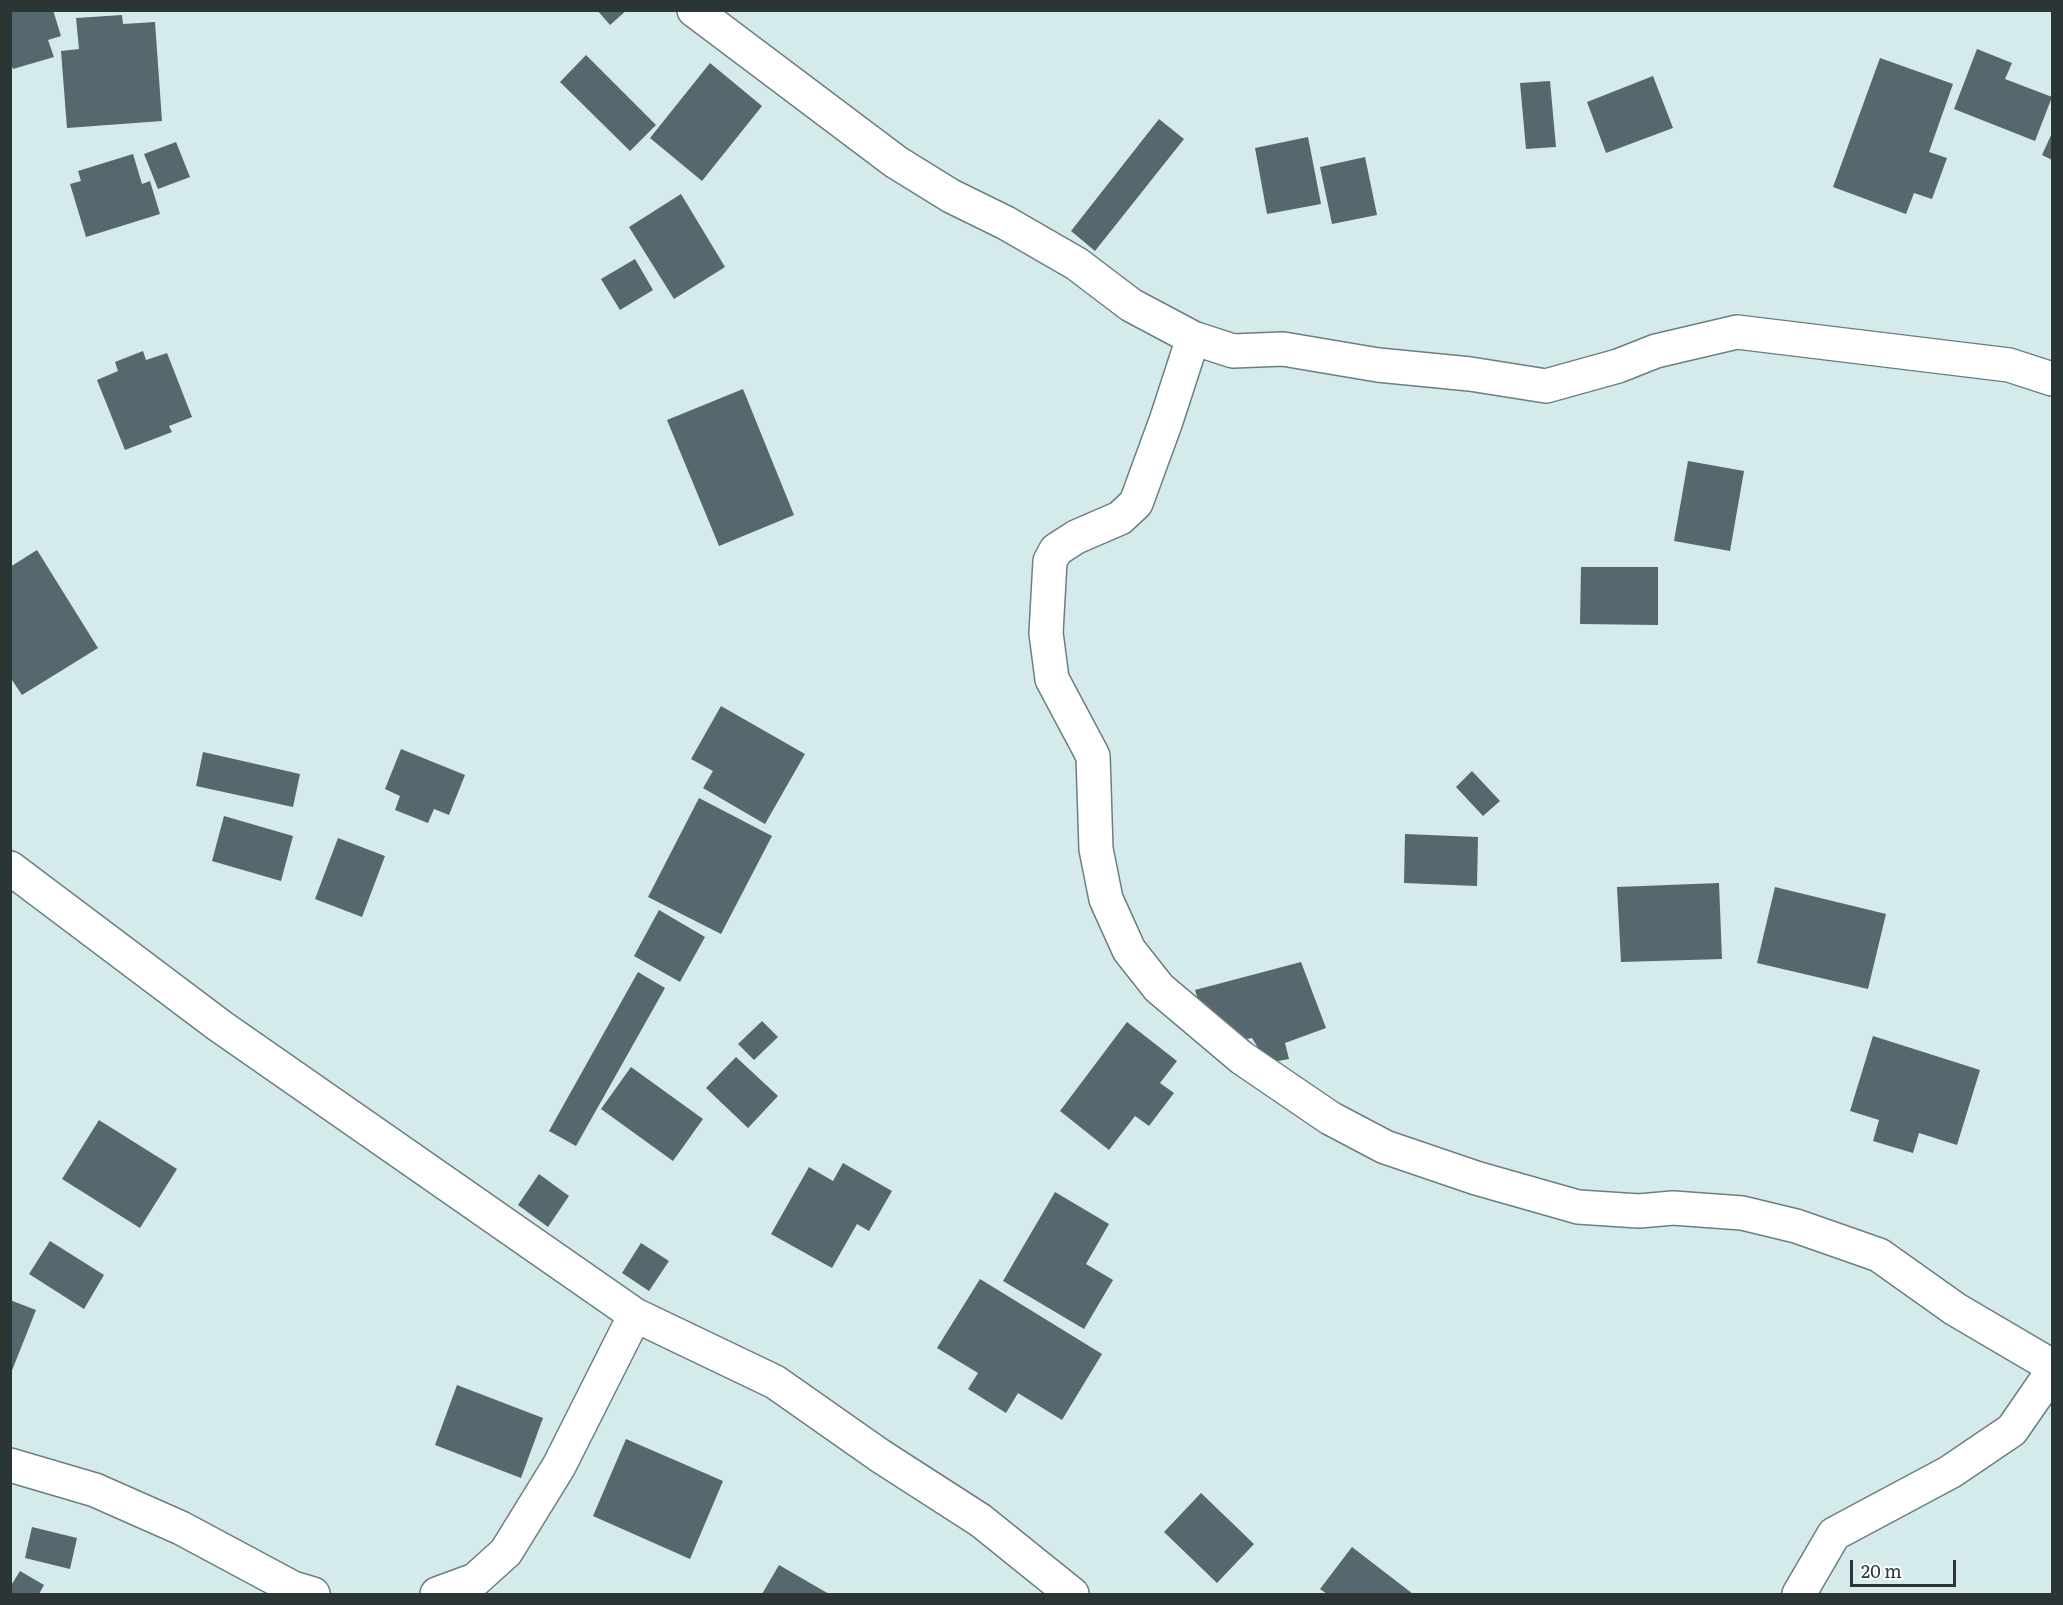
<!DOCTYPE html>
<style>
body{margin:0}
#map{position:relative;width:2063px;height:1605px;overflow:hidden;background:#d4eaeb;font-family:Literata,serif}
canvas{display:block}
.frame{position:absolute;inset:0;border:12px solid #2c3535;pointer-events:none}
.scale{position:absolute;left:1850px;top:1560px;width:106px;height:27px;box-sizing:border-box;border:3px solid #2c3535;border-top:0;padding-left:8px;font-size:18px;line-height:21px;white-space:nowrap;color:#2c3535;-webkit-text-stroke:4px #fff;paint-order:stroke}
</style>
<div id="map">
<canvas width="2063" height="1605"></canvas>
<div class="frame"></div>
<div class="scale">20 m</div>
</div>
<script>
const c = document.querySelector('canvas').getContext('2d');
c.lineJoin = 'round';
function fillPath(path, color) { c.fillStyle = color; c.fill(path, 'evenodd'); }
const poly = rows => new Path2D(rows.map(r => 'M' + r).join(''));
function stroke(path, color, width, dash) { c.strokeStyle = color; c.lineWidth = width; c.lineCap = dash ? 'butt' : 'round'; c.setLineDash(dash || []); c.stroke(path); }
fillPath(poly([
 [10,10,53,10,61,36,48,40,54,57,13,69,10,61],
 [597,10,627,10,610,25],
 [122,15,123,24,155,22,162,121,67,128,61,51,79,49,76,18],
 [1977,49,2012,63,2005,79,2052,97,2035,141,1954,109],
 [586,55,656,125,630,151,560,82],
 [1880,58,1953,84,1929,152,1947,158,1932,199,1914,193,1906,214,1833,187],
 [710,63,762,106,702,181,650,138],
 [1653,76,1673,128,1606,153,1587,102],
 [1550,81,1556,147,1526,149,1520,83],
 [1159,119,1184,139,1095,251,1071,231],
 [2052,133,2052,160,2042,155],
 [1308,137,1321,204,1267,214,1255,148],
 [176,142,190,177,158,189,144,154],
 [133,154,142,184,150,181,160,214,86,237,70,184,81,181,78,171],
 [1365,157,1377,215,1332,224,1320,167],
 [681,194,725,267,674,299,629,227],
 [635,259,653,290,620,310,601,279],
 [143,351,146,360,167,353,192,417,169,426,172,432,125,450,97,380,118,371,115,362],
 [743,389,794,515,719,546,667,420],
 [1688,461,1744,471,1730,551,1674,541],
 [37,550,98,648,22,695,10,677,10,567],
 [1581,567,1658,567,1658,625,1580,624],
 [721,706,805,754,765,824,703,788,713,771,691,759],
 [401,749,465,775,449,815,434,809,428,823,395,810,400,796,385,789],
 [203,752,300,774,293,807,196,786],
 [1472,771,1500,801,1483,816,1456,787],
 [699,798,772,836,721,934,648,897],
 [224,816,293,836,281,881,212,861],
 [1405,834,1478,837,1477,886,1404,883],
 [338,838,385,856,362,917,315,899],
 [1719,883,1722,959,1621,962,1617,887],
 [1775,887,1886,914,1868,989,1757,963],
 [659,910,705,937,680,982,634,956],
 [1301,962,1326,1028,1285,1043,1289,1059,1267,1063,1252,1038,1237,1041,1203,1015,1195,990],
 [638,972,665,988,576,1146,549,1131],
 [762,1021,778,1037,754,1060,738,1044],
 [1127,1022,1177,1061,1160,1083,1174,1093,1149,1126,1135,1116,1109,1150,1060,1111],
 [1873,1036,1980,1070,1957,1145,1919,1133,1913,1153,1873,1141,1879,1120,1850,1111],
 [736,1057,778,1096,748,1128,706,1088],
 [631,1067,703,1119,673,1161,601,1109],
 [99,1120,177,1169,140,1228,62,1179],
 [843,1163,892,1191,869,1231,857,1224,832,1268,771,1234,809,1167,833,1181],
 [539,1174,569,1196,548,1227,518,1205],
 [1055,1192,1109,1224,1086,1264,1113,1280,1084,1329,1003,1281],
 [50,1241,104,1275,84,1309,29,1274],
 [641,1243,669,1261,649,1291,622,1273],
 [980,1279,1102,1354,1062,1420,1018,1393,1006,1413,968,1389,978,1373,937,1348],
 [10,1300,36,1310,11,1373,10,1373],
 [457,1385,543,1418,521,1478,435,1445],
 [626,1439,723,1481,690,1559,593,1516],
 [1201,1493,1254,1544,1217,1583,1164,1532],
 [32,1527,77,1538,70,1569,25,1558],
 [1352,1547,1413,1594,1327,1594,1320,1589],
 [779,1565,829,1594,762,1594],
 [20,1571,44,1585,39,1594,10,1594,10,1587]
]), '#56676e');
const minor = poly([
 [694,10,896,162,951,196,1006,223,1077,264,1131,305,1193,338,1233,351,1283,349,1378,365,1470,374,1546,386,1618,366,1656,351,1737,332,2009,365,2052,379],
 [1193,338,1166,421,1136,503,1120,518,1076,537,1056,550,1050,561,1046,633,1052,679,1093,756,1096,849,1106,899,1129,950,1159,988,1242,1058,1330,1118,1385,1147,1476,1178,1578,1207,1639,1211,1673,1208,1742,1213,1796,1226,1879,1255,1955,1309,2052,1366],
 [10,868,220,1026,635,1315,775,1382,879,1455,980,1520,1072,1594],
 [10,1465,95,1490,181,1528,293,1588,313,1594],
 [437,1594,475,1580,506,1552,559,1466,635,1315],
 [1799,1594,1834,1534,1950,1472,2012,1430,2052,1372]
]);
stroke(minor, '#6b7f80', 36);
stroke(minor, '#fff', 33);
</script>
